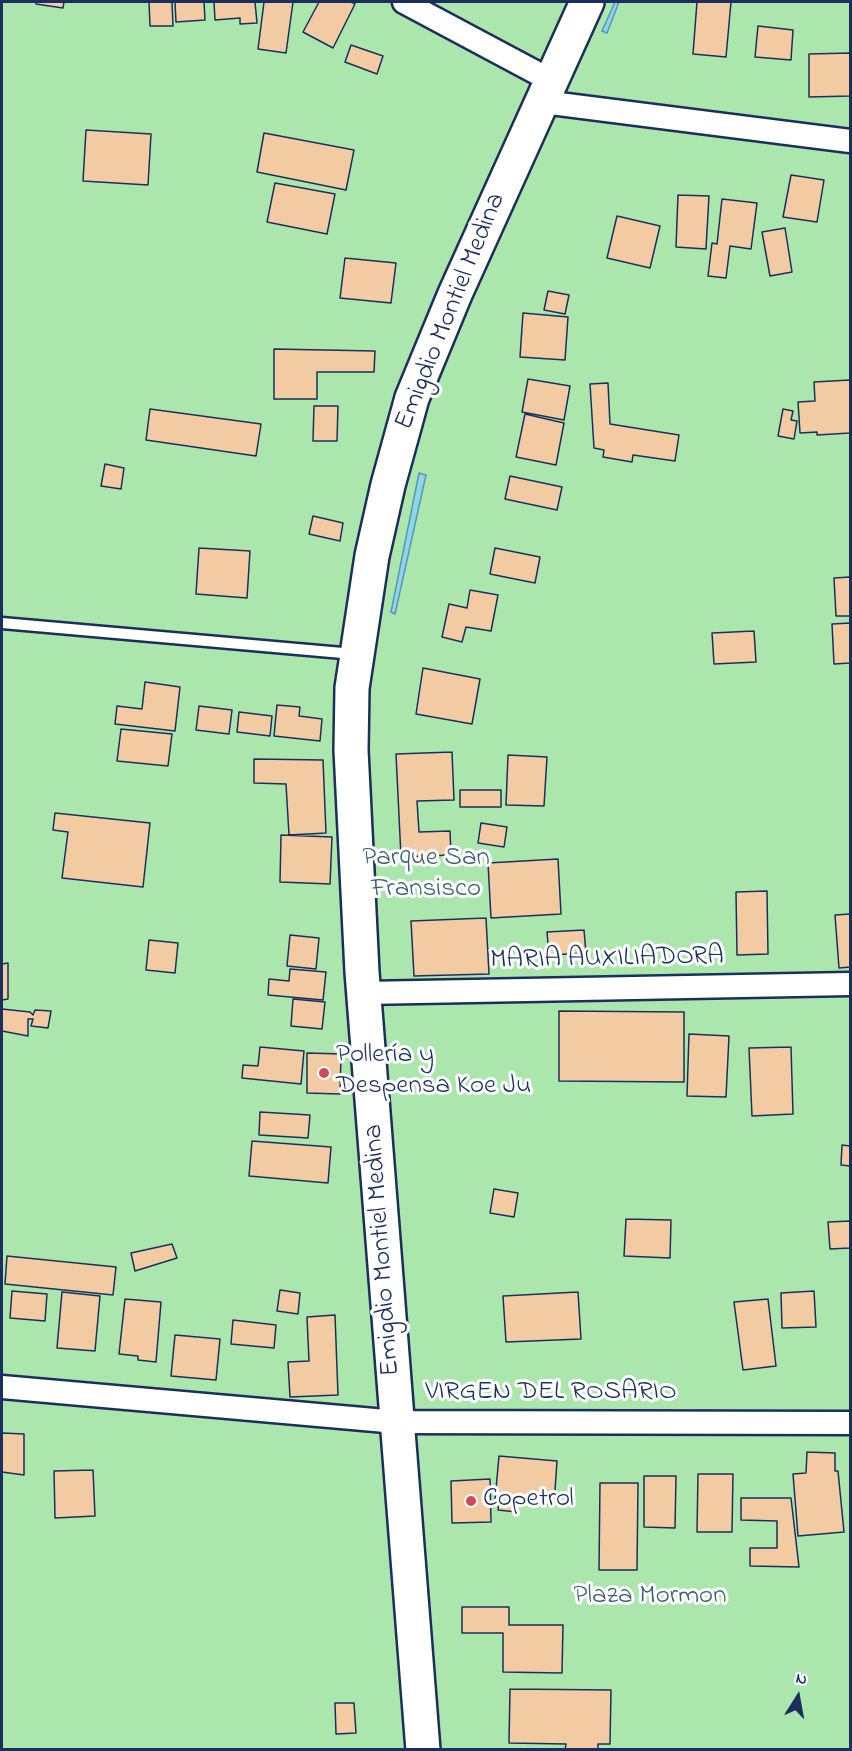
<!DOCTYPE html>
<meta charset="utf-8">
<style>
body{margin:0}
#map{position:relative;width:852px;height:1751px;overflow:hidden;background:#fbefe3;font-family:"Indie Flower",sans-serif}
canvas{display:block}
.frame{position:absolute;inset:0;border:3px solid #1b2f5e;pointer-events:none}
.north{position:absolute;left:768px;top:1667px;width:60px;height:60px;-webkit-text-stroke:4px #fff;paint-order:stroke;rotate:11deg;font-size:16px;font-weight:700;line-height:24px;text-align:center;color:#1b2f5e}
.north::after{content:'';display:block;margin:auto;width:21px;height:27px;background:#1b2f5e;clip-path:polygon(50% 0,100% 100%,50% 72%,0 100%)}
</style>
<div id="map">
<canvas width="852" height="1751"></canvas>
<div class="frame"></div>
<div class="north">N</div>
</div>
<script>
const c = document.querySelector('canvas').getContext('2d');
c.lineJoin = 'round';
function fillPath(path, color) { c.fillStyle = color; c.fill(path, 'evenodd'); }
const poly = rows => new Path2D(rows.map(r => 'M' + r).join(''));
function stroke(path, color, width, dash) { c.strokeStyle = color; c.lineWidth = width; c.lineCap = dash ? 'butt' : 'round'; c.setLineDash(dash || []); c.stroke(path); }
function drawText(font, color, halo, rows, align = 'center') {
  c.font = font + ' "Indie Flower",sans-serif'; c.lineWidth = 6; c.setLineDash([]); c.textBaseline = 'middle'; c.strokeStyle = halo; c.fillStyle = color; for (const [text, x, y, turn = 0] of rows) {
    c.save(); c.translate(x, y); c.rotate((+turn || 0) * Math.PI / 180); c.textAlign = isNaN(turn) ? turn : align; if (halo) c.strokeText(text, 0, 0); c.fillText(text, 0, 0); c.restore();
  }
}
fillPath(poly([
 [2,2,850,2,850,1749,2,1750]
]), '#abe7ad');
const water = poly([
 [615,2,619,2,607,33,602,31,615,2],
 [419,473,426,475,395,614,391,612,419,473]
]);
fillPath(water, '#8ad7ea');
stroke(water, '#5e94b2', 1.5);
const building = poly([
 [36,2,64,2,63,8,36,4,36,2],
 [149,2,172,2,173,26,150,26,149,2],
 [175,2,204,2,205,20,176,22,175,2],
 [214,2,255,2,257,23,240,24,240,18,215,20,214,2],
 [264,2,293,2,286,53,258,49,264,2],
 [319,2,351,2,355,4,333,48,303,32,319,2],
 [697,2,731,2,726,57,693,54,697,2],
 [758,26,793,30,791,60,755,57,758,26],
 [351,45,383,56,377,74,345,62,351,45],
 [850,53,850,96,809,97,809,54,850,53],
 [86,130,151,134,148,185,83,181,86,130],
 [264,133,354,150,346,190,257,172,264,133],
 [791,175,824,180,817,222,783,217,791,175],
 [275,183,335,194,327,234,267,222,275,183],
 [678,195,709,196,706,249,676,247,678,195],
 [722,199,757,203,751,249,730,246,726,278,708,276,712,243,717,244,722,199],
 [617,216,660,226,650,268,607,258,617,216],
 [785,228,792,272,770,276,762,232,785,228],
 [345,258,396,263,391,303,340,298,345,258],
 [548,291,569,295,565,314,544,310,548,291],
 [523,313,568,317,565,360,520,357,523,313],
 [274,349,375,351,374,372,317,372,317,399,274,399,274,349],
 [528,379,570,386,564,420,522,412,528,379],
 [850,380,850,433,817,435,817,432,800,433,798,402,815,401,814,382,850,380],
 [608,383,610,424,679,435,675,461,633,455,632,462,603,457,604,450,594,448,590,384,608,383],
 [314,406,338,406,337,441,313,441,314,406],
 [150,409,261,424,256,456,146,440,150,409],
 [783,409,793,411,791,420,797,421,794,439,778,436,783,409],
 [525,414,564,423,556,465,516,457,525,414],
 [105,464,124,468,121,489,101,486,105,464],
 [510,476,562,487,557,510,505,499,510,476],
 [313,516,343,523,340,541,309,534,313,516],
 [199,548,250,551,247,598,196,594,199,548],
 [495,548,540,557,535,583,490,574,495,548],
 [850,577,850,616,836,616,834,578,850,577],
 [470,590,498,595,491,631,466,627,462,642,442,637,449,604,467,608,470,590],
 [850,623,850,663,834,664,832,624,850,623],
 [754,631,756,662,714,664,712,633,754,631],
 [423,668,480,679,472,724,416,714,423,668],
 [145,682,180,687,175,731,115,724,117,706,142,709,145,682],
 [277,705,300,707,299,716,322,719,320,741,274,736,277,705],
 [199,706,232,710,229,734,196,730,199,706],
 [239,712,272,716,270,736,237,732,239,712],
 [121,729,172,734,168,766,117,761,121,729],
 [452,752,454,800,417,801,419,832,450,831,451,855,401,857,396,754,452,752],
 [508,755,547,757,544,806,506,805,508,755],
 [254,759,323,760,326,833,289,835,286,784,254,783,254,759],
 [460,790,501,790,501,807,460,807,460,790],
 [55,813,150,823,143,887,62,878,68,832,53,830,55,813],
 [481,823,507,827,504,847,478,843,481,823],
 [281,835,332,837,330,884,280,882,281,835],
 [558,859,561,914,491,918,488,863,558,859],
 [767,891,768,954,737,955,736,892,767,891],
 [850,914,850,967,839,968,835,915,850,914],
 [486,918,489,974,414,976,411,921,486,918],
 [584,930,586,953,549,955,547,932,584,930],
 [290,935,319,938,316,969,287,966,290,935],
 [149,940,178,943,175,973,146,970,149,940],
 [8,963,8,999,2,1000,2,964,8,963],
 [290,969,326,972,323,1000,268,995,269,979,289,981,290,969],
 [293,999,325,1002,322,1029,291,1026,293,999],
 [2,1009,30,1012,33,1015,35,1010,51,1011,48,1028,31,1026,33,1019,28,1019,28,1036,2,1031,2,1009],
 [559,1011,684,1012,684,1082,559,1081,559,1011],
 [689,1034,729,1036,726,1097,687,1096,689,1034],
 [260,1047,304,1051,301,1084,242,1078,243,1065,258,1066,260,1047],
 [791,1047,793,1114,752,1116,749,1048,791,1047],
 [307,1053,341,1054,340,1094,307,1093,307,1053],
 [260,1112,310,1115,308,1138,259,1135,260,1112],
 [252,1141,331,1147,328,1183,249,1176,252,1141],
 [842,1145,850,1146,850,1166,841,1165,842,1145],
 [494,1189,518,1193,514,1217,490,1213,494,1189],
 [626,1219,671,1220,670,1258,624,1256,626,1219],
 [850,1221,850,1248,830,1249,828,1222,850,1221],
 [172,1244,177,1258,135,1271,131,1253,172,1244],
 [7,1256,116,1267,113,1295,5,1284,7,1256],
 [280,1290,300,1293,298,1314,277,1311,280,1290],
 [12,1291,47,1294,45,1321,10,1318,12,1291],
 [814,1291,816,1327,782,1328,781,1293,814,1291],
 [62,1292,100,1296,95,1351,57,1348,62,1292],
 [578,1292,581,1339,506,1342,503,1296,578,1292],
 [125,1299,161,1302,156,1362,138,1360,138,1356,119,1354,125,1299],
 [768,1299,776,1366,743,1370,734,1302,768,1299],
 [335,1315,338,1395,290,1397,288,1362,309,1361,307,1317,335,1315],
 [233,1320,276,1325,274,1348,231,1344,233,1320],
 [175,1335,220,1339,216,1380,171,1376,175,1335],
 [2,1433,24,1434,24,1475,2,1472,2,1433],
 [807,1452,835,1453,835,1471,838,1471,844,1532,798,1536,793,1474,806,1473,807,1452],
 [499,1456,557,1461,554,1505,517,1502,517,1512,498,1510,499,1501,495,1500,499,1456],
 [93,1470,95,1516,55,1518,54,1471,93,1470],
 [698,1474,733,1474,732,1532,697,1532,698,1474],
 [644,1476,676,1476,675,1528,644,1527,644,1476],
 [490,1479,491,1522,452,1523,451,1481,490,1479],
 [600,1483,638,1483,637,1570,599,1570,600,1483],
 [741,1498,791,1498,799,1567,750,1566,750,1548,777,1548,777,1521,741,1520,741,1498],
 [462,1607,509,1607,509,1625,563,1625,562,1673,503,1672,503,1633,462,1633,462,1607],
 [510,1689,611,1690,610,1744,598,1744,598,1750,565,1750,566,1744,509,1743,510,1689],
 [335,1703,354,1703,356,1733,336,1734,335,1703]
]);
fillPath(building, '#f3cba3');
stroke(building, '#1b2f5e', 1.5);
const lane = poly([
 [2,623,354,654]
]);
const street = poly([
 [404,2,552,81],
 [543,102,850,141],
 [364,993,850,984],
 [2,1387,397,1422,850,1423]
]);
const primary = poly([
 [423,1750,362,972,351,750,352,688,372,556,388,485,412,398,455,294,587,2]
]);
stroke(lane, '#1b2f5e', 15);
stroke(street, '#1b2f5e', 27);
stroke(primary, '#1b2f5e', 38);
stroke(lane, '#fff', 10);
stroke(street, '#fff', 22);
stroke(primary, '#fff', 33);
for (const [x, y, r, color] of [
 [324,1073,6,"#d1495b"],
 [471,1501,6,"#d1495b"]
]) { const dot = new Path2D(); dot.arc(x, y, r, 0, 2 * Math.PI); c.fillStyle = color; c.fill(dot); stroke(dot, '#fff', 2); }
drawText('27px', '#1b2f5e', '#fff', [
 ["Emigdio Montiel Medina",452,312,-68],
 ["MARIA AUXILIADORA",607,960,-1],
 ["Emigdio Montiel Medina",384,1250,-94],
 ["VIRGEN DEL ROSARIO",551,1394]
]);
drawText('27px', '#3f5d72', '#fff', [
 ["Parque San",426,860],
 ["Fransisco",426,891],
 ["Plaza Mormon",650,1598]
]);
drawText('27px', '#1b2f5e', '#fff', [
 ["Pollería y",336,1057],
 ["Despensa Koe Ju",336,1088],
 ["Copetrol",483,1501]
], 'left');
</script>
